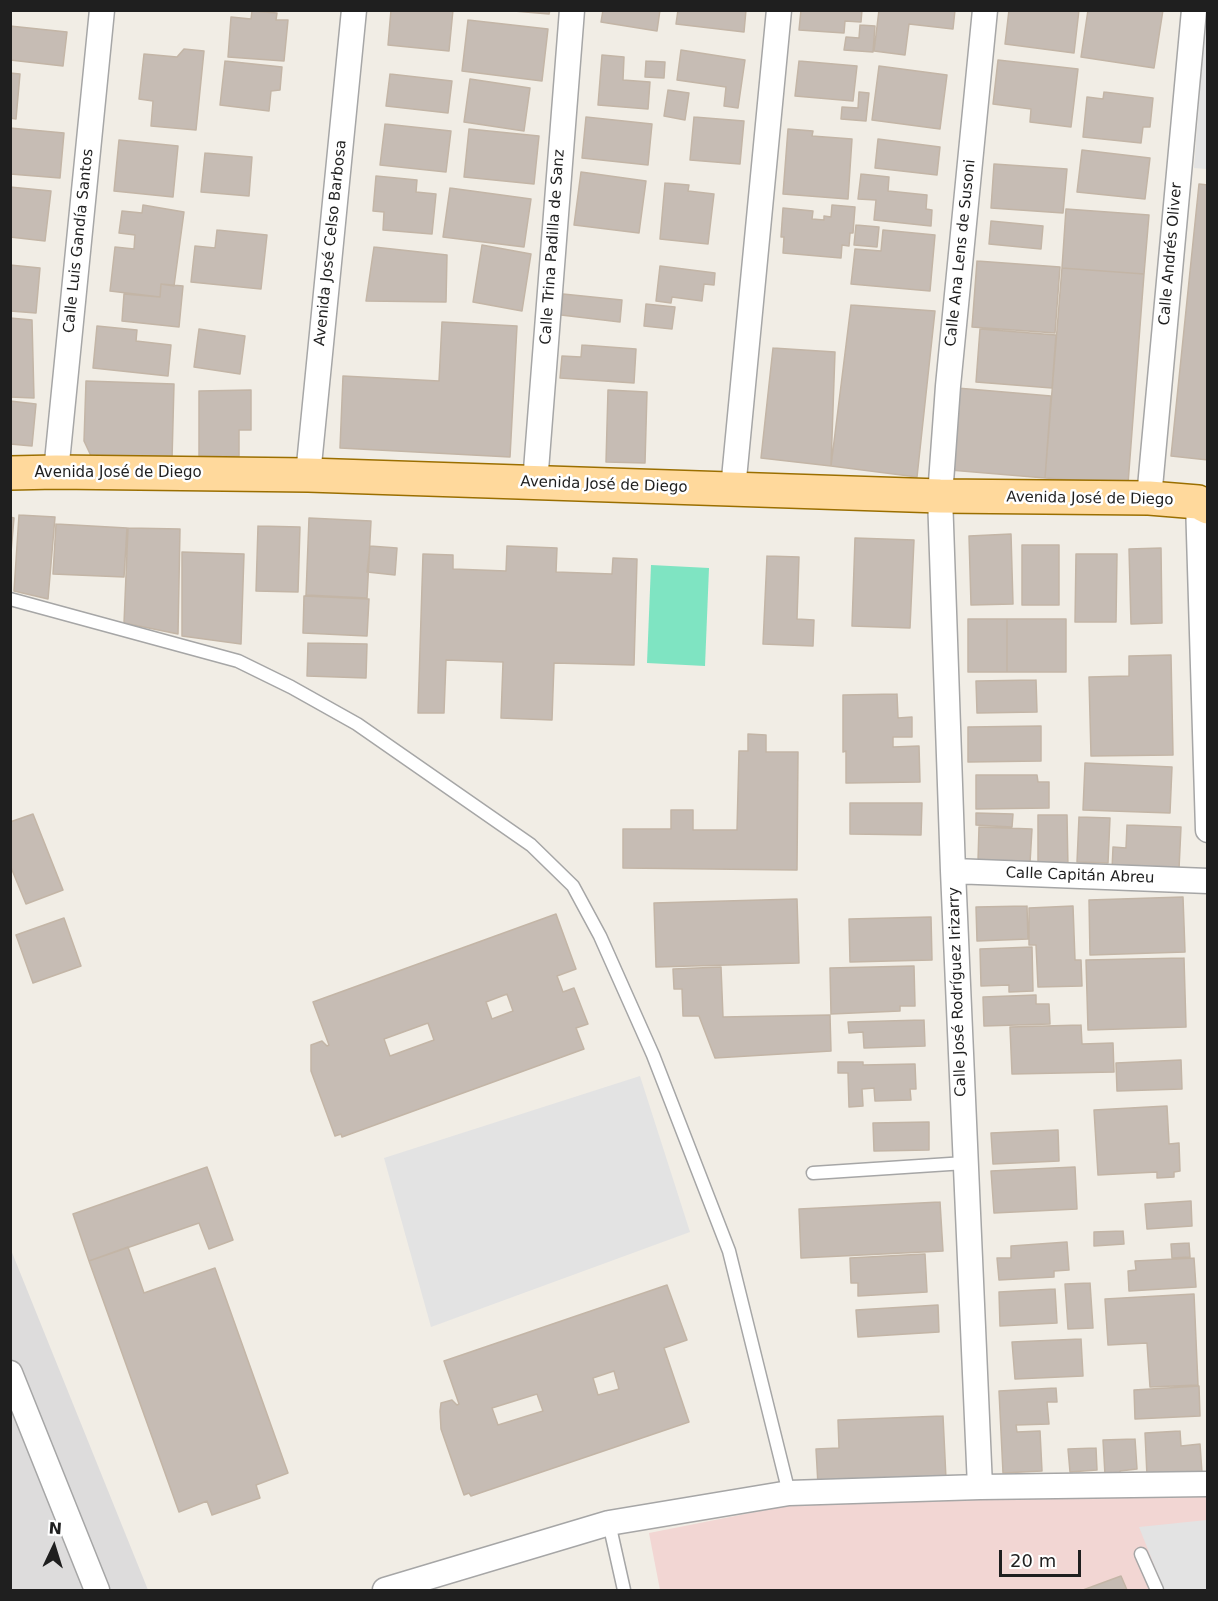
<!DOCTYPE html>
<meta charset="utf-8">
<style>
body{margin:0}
#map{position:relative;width:1218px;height:1601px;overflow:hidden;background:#f1ede5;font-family:"DejaVu Sans",sans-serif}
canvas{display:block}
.frame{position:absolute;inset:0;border:12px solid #1f1f1f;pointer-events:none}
.north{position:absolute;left:24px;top:1517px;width:60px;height:60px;-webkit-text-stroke:4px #fff;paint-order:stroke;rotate:4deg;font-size:16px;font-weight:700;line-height:24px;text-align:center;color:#1f1f1f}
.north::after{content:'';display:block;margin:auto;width:21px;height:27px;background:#1f1f1f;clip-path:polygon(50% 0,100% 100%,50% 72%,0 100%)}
.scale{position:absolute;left:999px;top:1550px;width:82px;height:27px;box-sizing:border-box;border:3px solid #1f1f1f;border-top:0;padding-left:8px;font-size:18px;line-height:21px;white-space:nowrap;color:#1f1f1f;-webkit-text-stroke:4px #fff;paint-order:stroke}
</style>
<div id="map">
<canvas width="1218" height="1601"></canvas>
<div class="frame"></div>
<div class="north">N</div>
<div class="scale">20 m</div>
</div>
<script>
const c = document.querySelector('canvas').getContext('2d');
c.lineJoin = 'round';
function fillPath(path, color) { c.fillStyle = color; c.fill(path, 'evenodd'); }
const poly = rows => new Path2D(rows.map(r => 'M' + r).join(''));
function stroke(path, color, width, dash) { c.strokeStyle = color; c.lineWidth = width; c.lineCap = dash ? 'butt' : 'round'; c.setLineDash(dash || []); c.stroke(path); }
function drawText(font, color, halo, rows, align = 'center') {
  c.font = font + ' "DejaVu Sans",sans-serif'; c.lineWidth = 5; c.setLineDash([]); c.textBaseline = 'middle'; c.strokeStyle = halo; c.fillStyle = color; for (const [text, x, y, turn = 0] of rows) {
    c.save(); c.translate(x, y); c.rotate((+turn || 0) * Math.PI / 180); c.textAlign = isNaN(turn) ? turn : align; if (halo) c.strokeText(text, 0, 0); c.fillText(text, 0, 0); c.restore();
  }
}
fillPath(poly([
 [11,1250,148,1590,11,1590]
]), '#dddcdc');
fillPath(poly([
 [1207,1492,1207,1590,660,1590,649,1533,811,1501]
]), '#f2d6d3');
fillPath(poly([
 [651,565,709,568,705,666,647,663]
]), '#7fe4c2');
fillPath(poly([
 [1206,11,1207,11,1207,169,1194,168],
 [640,1076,690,1232,431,1327,384,1158],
 [1207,1520,1207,1590,1164,1590,1139,1527]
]), '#e3e3e3');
const building = poly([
 [391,10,453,10,449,51,388,45,391,10],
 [502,10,550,10,549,14,502,10],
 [603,10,660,10,657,31,601,22,603,10],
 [678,10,746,10,744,32,676,24,678,10],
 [801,10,862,10,861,22,845,21,844,33,799,30,801,10],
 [879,10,955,10,953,29,909,24,905,55,874,51,879,10],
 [1009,10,1079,10,1074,53,1005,44,1009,10],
 [1088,10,1163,10,1154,68,1081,57,1088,10],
 [252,11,277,13,276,20,288,20,284,61,228,57,231,17,251,19,252,11],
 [468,20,548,29,542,81,462,71,468,20],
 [860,25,875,26,873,52,844,50,846,37,859,38,860,25],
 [10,26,67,32,63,66,10,60,10,26],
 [184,49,204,51,196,130,151,126,153,101,139,99,144,54,177,57,184,49],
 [681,50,745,60,738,108,724,106,726,87,677,80,681,50],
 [602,55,624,57,623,80,650,82,648,109,598,105,602,55],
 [998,60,1078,69,1071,127,1030,122,1031,109,993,104,998,60],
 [225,61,282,67,280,90,271,91,269,111,220,105,225,61],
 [646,61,665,62,664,78,645,77,646,61],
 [799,61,857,66,853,101,795,96,799,61],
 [879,66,947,75,940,129,872,120,879,66],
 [10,73,20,74,16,119,10,118,10,73],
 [390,74,452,81,448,113,386,106,390,74],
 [470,79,530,88,524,131,464,122,470,79],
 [668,90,689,93,685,120,664,116,668,90],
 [859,92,869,93,866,121,841,119,842,107,858,108,859,92],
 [1104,92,1153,98,1150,127,1143,127,1141,143,1083,137,1087,97,1103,99,1104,92],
 [586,117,652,124,648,165,582,158,586,117],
 [694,117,744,121,740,164,690,160,694,117],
 [385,124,451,131,446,172,380,165,385,124],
 [10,128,64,133,60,178,10,174,10,128],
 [469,129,539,136,534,184,464,177,469,129],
 [788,129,813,131,812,136,852,139,848,199,783,194,788,129],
 [878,139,940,147,937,175,875,168,878,139],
 [119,140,178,146,173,197,114,191,119,140],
 [1082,150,1150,158,1145,199,1077,192,1082,150],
 [205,153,252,157,249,196,201,192,205,153],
 [994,164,1067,169,1063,213,991,208,994,164],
 [581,172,646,181,639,233,574,225,581,172],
 [861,174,889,177,888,191,927,195,926,209,932,210,931,226,874,220,876,200,858,199,861,174],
 [376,176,417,180,416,192,436,194,432,234,383,230,384,212,373,211,376,176],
 [665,183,689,185,688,191,714,194,708,244,660,239,665,183],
 [1199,184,1208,185,1208,460,1171,456,1199,184],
 [10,187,51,191,45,241,10,237,10,187],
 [450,188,531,199,524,247,443,237,450,188],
 [143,205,184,212,174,286,161,284,160,297,110,291,115,247,134,249,135,235,119,233,122,211,142,213,143,205],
 [832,205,855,207,853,233,850,233,849,246,842,245,841,258,783,253,784,237,781,237,783,208,813,211,812,219,824,220,824,216,831,217,832,205],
 [1066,209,1149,215,1144,274,1062,268,1066,209],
 [991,221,1043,226,1041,249,989,244,991,221],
 [856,225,879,227,877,247,854,245,856,225],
 [217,230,267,235,261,289,191,282,195,246,215,248,217,230],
 [883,230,935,235,930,291,851,284,855,249,881,251,883,230],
 [482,245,531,254,522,311,473,302,482,245],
 [374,247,447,255,446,302,366,301,374,247],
 [977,261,1060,267,1055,333,972,327,977,261],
 [10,265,40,268,36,313,10,311,10,265],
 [660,266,715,273,714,285,704,284,702,301,672,297,671,303,656,301,660,266],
 [1062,268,1144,274,1128,484,1045,478,1062,268],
 [161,284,183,286,179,327,122,321,124,294,160,297,161,284],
 [563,294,622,300,620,322,561,315,563,294],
 [646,304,675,307,672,329,644,326,646,304],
 [851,305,935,311,917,477,831,466,851,305],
 [10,318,32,320,34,398,10,397,10,318],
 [442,322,517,326,510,457,340,448,343,376,439,381,442,322],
 [97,326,137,330,136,341,171,345,168,376,93,368,97,326],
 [199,329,245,336,240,374,194,367,199,329],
 [980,329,1056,335,1052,388,976,382,980,329],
 [582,345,636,349,634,383,560,378,562,356,581,357,582,345],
 [773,348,835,352,831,466,761,458,773,348],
 [86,381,174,384,172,460,92,458,84,441,86,381],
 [957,388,1051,396,1045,478,950,470,957,388],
 [251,390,251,430,239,430,239,456,199,456,199,391,251,390],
 [608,390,647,392,645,463,606,462,608,390],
 [10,401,36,404,32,446,10,444,10,401],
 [19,515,55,517,48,599,14,591,19,515],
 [10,517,14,518,10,564,10,517],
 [309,518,371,521,367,598,306,595,309,518],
 [56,524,127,528,124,577,53,574,56,524],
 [258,526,300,527,298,592,256,591,258,526],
 [128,528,180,529,178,634,124,623,128,528],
 [1011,534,1013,604,971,605,969,536,1011,534],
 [855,538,914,540,910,628,852,626,855,538],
 [1022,545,1059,545,1059,605,1022,605,1022,545],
 [370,546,397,548,395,575,367,572,370,546],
 [507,546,557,548,556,572,612,574,613,558,637,559,634,665,554,663,552,720,501,718,503,662,446,660,444,713,418,713,423,554,453,555,453,569,506,571,507,546],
 [1161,548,1162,623,1131,624,1129,549,1161,548],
 [182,552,244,554,241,644,182,636,182,552],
 [1076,554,1117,554,1116,622,1075,622,1076,554],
 [767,556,799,557,797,619,814,620,813,646,763,644,767,556],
 [304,596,369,599,367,636,303,633,304,596],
 [968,619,1007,619,1007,672,968,672,968,619],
 [1007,619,1066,619,1066,672,1007,672,1007,619],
 [308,643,367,644,366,678,307,676,308,643],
 [1171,655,1173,755,1091,756,1089,677,1129,676,1129,656,1171,655],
 [1036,680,1037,712,977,713,976,681,1036,680],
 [897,694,898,718,912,717,912,737,893,737,893,747,919,746,920,782,846,783,846,751,843,752,843,695,897,694],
 [1041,726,1041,761,968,762,968,727,1041,726],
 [748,734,766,735,766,752,798,752,797,870,623,868,623,829,671,829,671,810,693,810,693,830,737,830,739,751,748,751,748,734],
 [1085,763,1172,767,1170,813,1083,810,1085,763],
 [976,775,1037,775,1038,782,1049,782,1049,808,976,809,976,775],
 [850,803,922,803,921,835,850,834,850,803],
 [976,813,1013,814,1012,827,976,825,976,813],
 [33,814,63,890,26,904,10,865,10,822,33,814],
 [1038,815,1067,815,1068,868,1038,869,1038,815],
 [1079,817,1110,818,1108,863,1077,862,1079,817],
 [1127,825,1181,827,1179,869,1112,870,1113,847,1126,848,1127,825],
 [979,827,1032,829,1030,863,978,861,979,827],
 [1183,897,1185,952,1090,955,1089,900,1183,897],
 [797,899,799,963,656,967,654,903,797,899],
 [1027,906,1028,939,977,941,976,907,1027,906],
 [1073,906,1075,960,1081,960,1082,986,1038,987,1036,945,1029,945,1029,908,1073,906],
 [556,914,576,969,557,976,563,992,574,988,588,1024,576,1028,584,1049,342,1137,341,1134,335,1136,311,1071,311,1045,322,1041,327,1046,329,1045,313,1002,556,914],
 [507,994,513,1011,492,1019,486,1002,507,994],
 [428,1023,434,1040,390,1056,384,1039,428,1023],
 [931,917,932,960,850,962,849,919,931,917],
 [64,918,81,966,33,983,16,935,64,918],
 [1032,947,1033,991,1009,992,1009,985,981,986,980,949,1032,947],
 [1184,958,1186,1027,1088,1030,1086,960,1184,958],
 [914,966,915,1006,900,1006,900,1011,831,1014,830,968,914,966],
 [721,967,723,1017,830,1015,831,1051,715,1058,699,1016,683,1016,682,989,674,989,673,969,721,967],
 [1036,995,1036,1004,1049,1004,1050,1024,984,1026,983,997,1036,995],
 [924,1020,925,1046,864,1048,863,1032,849,1033,848,1022,924,1020],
 [1081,1025,1082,1044,1113,1043,1114,1072,1012,1074,1010,1027,1081,1025],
 [1181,1060,1182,1089,1117,1091,1116,1063,1181,1060],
 [838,1062,863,1062,863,1065,915,1064,916,1089,910,1089,911,1100,875,1101,874,1088,862,1089,863,1106,849,1107,848,1073,838,1073,838,1062],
 [1167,1106,1169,1144,1179,1143,1180,1171,1174,1172,1174,1177,1157,1178,1157,1172,1098,1175,1094,1110,1167,1106],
 [929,1122,929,1150,874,1151,873,1123,929,1122],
 [1058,1130,1059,1161,993,1164,991,1133,1058,1130],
 [207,1167,233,1240,209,1249,199,1223,89,1261,73,1214,207,1167],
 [1075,1167,1077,1209,994,1213,991,1171,1075,1167],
 [1191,1201,1192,1226,1147,1229,1145,1204,1191,1201],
 [940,1202,943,1251,801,1258,799,1209,940,1202],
 [1123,1231,1124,1244,1094,1246,1094,1232,1123,1231],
 [1067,1242,1069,1270,1054,1271,1054,1277,999,1280,997,1258,1011,1258,1011,1246,1067,1242],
 [1189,1243,1190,1257,1172,1258,1171,1244,1189,1243],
 [128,1247,144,1293,215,1268,288,1473,256,1485,260,1498,212,1515,207,1501,179,1512,89,1261,128,1247],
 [925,1254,927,1292,858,1296,858,1283,851,1283,850,1258,925,1254],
 [1194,1258,1196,1287,1129,1291,1128,1271,1136,1270,1135,1261,1194,1258],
 [1090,1283,1093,1328,1068,1329,1065,1284,1090,1283],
 [667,1285,687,1340,664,1348,689,1422,471,1496,469,1493,464,1495,441,1429,440,1411,441,1403,452,1400,457,1405,459,1404,444,1361,667,1285],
 [614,1371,619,1389,598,1395,593,1378,614,1371],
 [537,1394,543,1411,498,1425,492,1408,537,1394],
 [1055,1289,1057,1323,1000,1326,999,1292,1055,1289],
 [1194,1294,1198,1385,1150,1387,1147,1343,1108,1345,1105,1299,1194,1294],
 [938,1305,939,1332,858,1337,856,1310,938,1305],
 [1081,1339,1083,1376,1015,1379,1012,1342,1081,1339],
 [1199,1386,1200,1416,1135,1419,1134,1390,1199,1386],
 [1056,1388,1057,1402,1047,1402,1049,1424,1016,1425,1017,1432,1040,1431,1042,1471,1003,1473,999,1391,1056,1388],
 [943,1416,946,1479,818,1485,816,1449,839,1448,838,1420,943,1416],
 [1180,1431,1181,1446,1200,1444,1202,1473,1147,1476,1145,1433,1180,1431],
 [1135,1439,1137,1469,1120,1471,1120,1474,1105,1475,1103,1440,1135,1439],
 [1096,1448,1097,1470,1070,1472,1068,1449,1096,1448],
 [1121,1576,1127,1590,1083,1590,1121,1576]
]);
fillPath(building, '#c6bcb4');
stroke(building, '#c3b5a6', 1.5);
const service = poly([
 [10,599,238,661,291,687,357,724,531,845,573,886,600,936,653,1055,729,1251,789,1493],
 [813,1173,965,1163],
 [609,1523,624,1590],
 [1141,1554,1157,1590]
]);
const minor = poly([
 [56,472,102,10],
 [308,475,354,10],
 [535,483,572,10],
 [733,489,779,10],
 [1149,498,1194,10],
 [1208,501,1198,502,1208,830],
 [953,871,1208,881],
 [10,1373,97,1590],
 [980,1487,953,871,940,496,948,386,985,10],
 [385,1590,609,1523,789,1493,980,1487,1208,1484]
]);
const primary = poly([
 [10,473,56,472,308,475,940,496,1149,498,1198,502,1208,507]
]);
stroke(service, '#a6a6a6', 15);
stroke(minor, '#a6a6a6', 27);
stroke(primary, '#9b6f00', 36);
stroke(service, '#fff', 12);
stroke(minor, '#fff', 24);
stroke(primary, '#ffd99c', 33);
drawText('15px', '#1f1f1f', '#fff', [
 ["Calle Luis Gandía Santos",79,241,-84],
 ["Avenida José Celso Barbosa",331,243,-84],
 ["Calle Trina Padilla de Sanz",553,247,-86],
 ["Calle Ana Lens de Susoni",961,253,-84],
 ["Calle Andrés Oliver",1171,254,-85],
 ["Avenida José de Diego",118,473],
 ["Avenida José de Diego",604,485,2],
 ["Avenida José de Diego",1090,499,1],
 ["Calle Capitán Abreu",1080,876,2],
 ["Calle José Rodríguez Irizarry",958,992,-92]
]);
</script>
